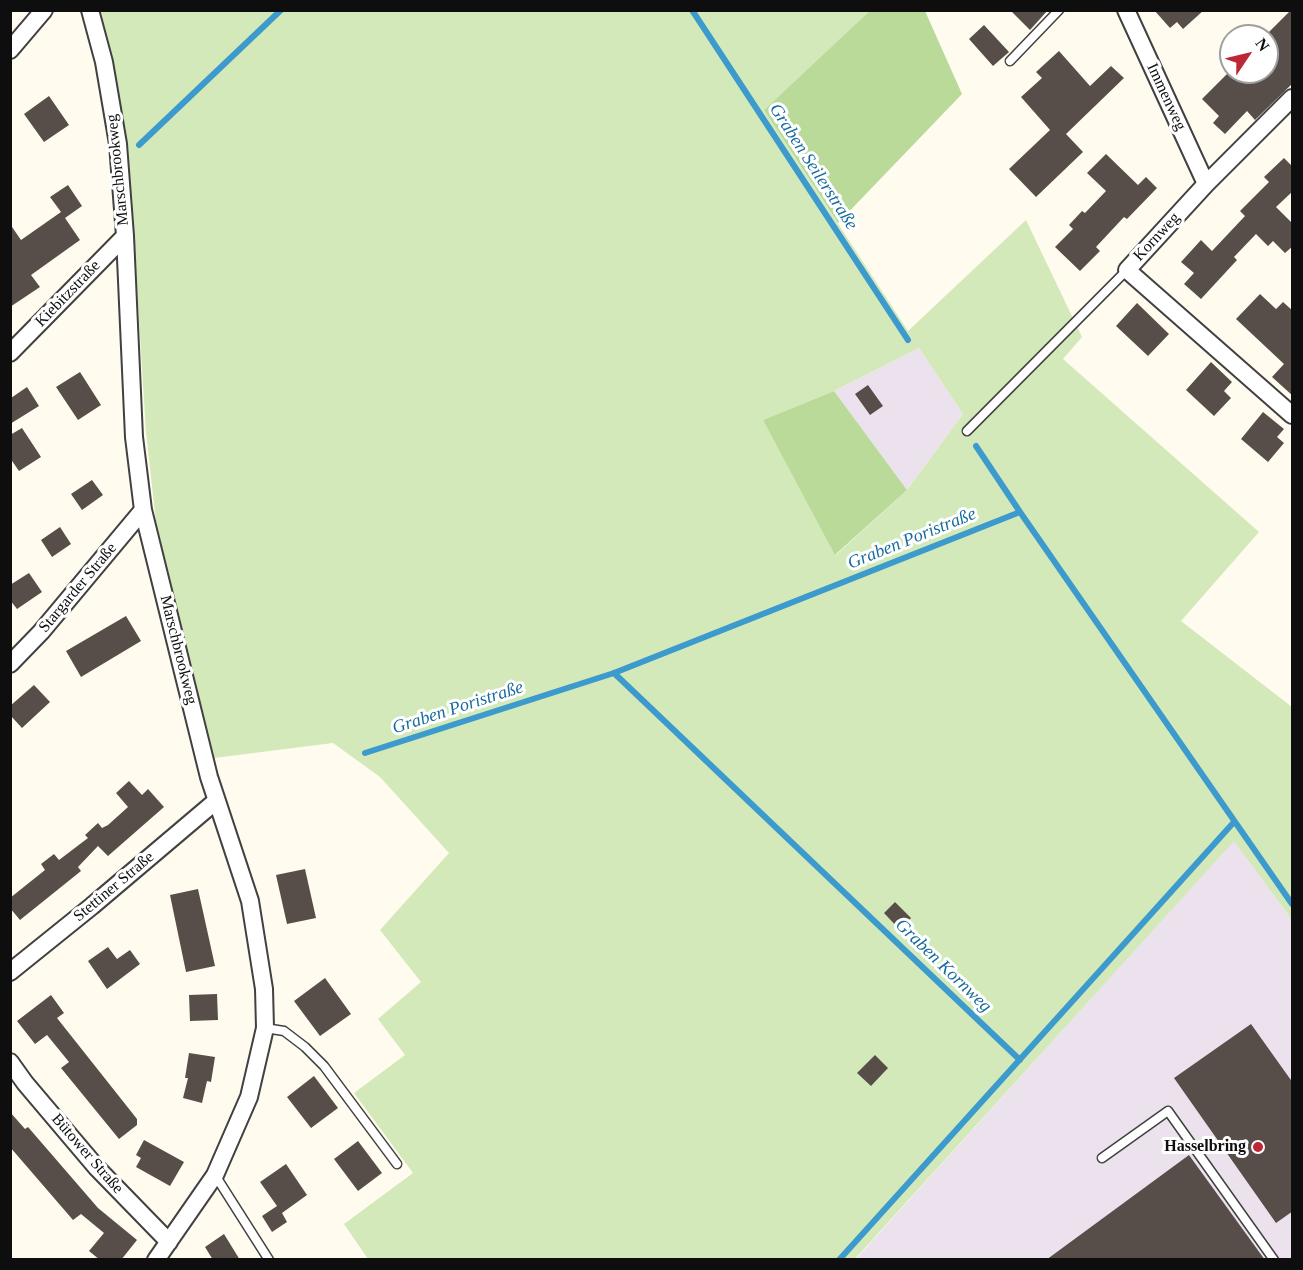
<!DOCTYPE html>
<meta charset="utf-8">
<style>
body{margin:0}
#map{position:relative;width:1303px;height:1270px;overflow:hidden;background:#fffbef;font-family:"Times New Roman",serif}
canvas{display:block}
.frame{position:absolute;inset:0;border:12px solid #0e0e0e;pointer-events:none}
.north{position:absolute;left:1219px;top:24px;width:60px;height:60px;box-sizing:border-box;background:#fff;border:2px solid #9f9f9f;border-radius:50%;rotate:55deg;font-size:16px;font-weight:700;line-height:24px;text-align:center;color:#0e0e0e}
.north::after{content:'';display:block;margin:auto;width:21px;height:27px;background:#bd2736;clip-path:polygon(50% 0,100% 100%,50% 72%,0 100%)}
</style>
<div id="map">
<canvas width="1303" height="1270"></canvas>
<div class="frame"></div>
<div class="north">N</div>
</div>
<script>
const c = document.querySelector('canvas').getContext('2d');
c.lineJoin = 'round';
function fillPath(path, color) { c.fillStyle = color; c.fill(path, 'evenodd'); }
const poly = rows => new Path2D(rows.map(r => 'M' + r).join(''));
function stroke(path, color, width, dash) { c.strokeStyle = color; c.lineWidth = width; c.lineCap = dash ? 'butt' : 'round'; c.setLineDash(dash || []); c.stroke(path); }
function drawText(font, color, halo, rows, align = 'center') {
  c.font = font + ' "Times New Roman",serif'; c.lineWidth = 6; c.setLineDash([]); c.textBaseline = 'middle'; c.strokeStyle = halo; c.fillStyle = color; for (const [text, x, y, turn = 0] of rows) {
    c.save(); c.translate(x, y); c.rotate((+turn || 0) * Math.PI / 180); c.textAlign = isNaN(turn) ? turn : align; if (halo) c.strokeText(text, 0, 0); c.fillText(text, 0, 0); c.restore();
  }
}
fillPath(poly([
 [919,348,963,414,907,490,834,391],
 [1234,840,1292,920,1292,1259,855,1260]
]), '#ebe2ed');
fillPath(poly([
 [99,11,871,11,764,110,908,331,1026,220,1082,337,1063,359,1259,532,1181,621,1292,707,1292,920,1234,841,855,1259,368,1259,344,1224,413,1173,354,1093,405,1055,378,1019,421,982,380,930,449,853,380,777,333,743,214,758,156,522,146,432,128,146,112,61],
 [919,348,963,414,907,490,836,555,763,420,834,391]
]), '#d4e9b9');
fillPath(poly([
 [871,10,925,11,962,94,838,223,764,110],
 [834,391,907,490,835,555,763,420]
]), '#b9da98');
stroke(poly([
 [692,10,908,340],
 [139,145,281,10],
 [976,446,1020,512],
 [614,673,1020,1060],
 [365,753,614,673,1020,512,1292,904],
 [839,1260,1234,822]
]), '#3c9acc', 6);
fillPath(poly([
 [1010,10,1048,10,1030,30],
 [1154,10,1204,10,1183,29,1177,22,1170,28],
 [1291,10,1293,10,1293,83,1255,120,1247,111,1225,134,1213,123,1219,116,1202,99,1231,70,1231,72,1267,72,1267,34],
 [984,25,1009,52,993,66,969,39],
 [1059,51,1090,86,1111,66,1124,78,1066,134,1083,152,1036,197,1009,169,1050,130,1021,97,1042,78,1036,72],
 [49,96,69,125,44,142,24,114],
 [1106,154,1138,185,1146,177,1157,188,1127,219,1124,217,1096,247,1100,251,1080,271,1055,247,1073,229,1069,225,1082,211,1085,213,1106,191,1087,173],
 [1284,158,1293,167,1293,191,1276,207,1293,224,1293,246,1285,253,1273,241,1268,246,1256,234,1234,257,1237,260,1201,299,1184,284,1194,273,1181,262,1201,240,1212,251,1245,216,1240,211,1269,182,1264,177],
 [68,185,82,206,65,218,80,240,31,275,40,287,10,307,10,224,21,240,61,212,50,197],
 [1260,294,1276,309,1283,302,1293,311,1293,396,1272,377,1284,364,1236,319],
 [1137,303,1169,334,1148,356,1116,326],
 [1211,362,1232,382,1224,391,1231,398,1214,416,1186,390],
 [80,372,101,405,78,420,56,387],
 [868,385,883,406,870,415,855,394],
 [27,387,39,406,10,424,11,398],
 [1263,412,1284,429,1277,437,1284,443,1268,462,1241,439],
 [22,428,41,457,19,471,10,458,10,435],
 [92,480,103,495,82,510,71,494],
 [60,527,71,544,52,557,41,540],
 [29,573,42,592,17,609,10,600,10,585],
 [126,616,141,641,81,677,66,651],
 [34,685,50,702,22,728,10,715,10,706],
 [129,781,142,795,148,789,164,807,108,856,98,846,78,867,81,871,20,920,10,908,10,898,45,870,41,864,54,854,59,860,88,838,85,835,98,823,102,828,108,825,128,807,116,793],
 [305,869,316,918,287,924,276,875],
 [198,889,215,966,186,972,170,895],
 [895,902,911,918,900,930,884,913],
 [108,947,117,959,130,950,140,964,107,989,88,961],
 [325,978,351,1014,320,1036,294,1001],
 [217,994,218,1020,190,1021,189,995],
 [51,995,64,1013,57,1018,137,1119,137,1125,119,1139,61,1068,69,1062,47,1035,35,1044,17,1021],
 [1251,1024,1293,1083,1293,1211,1276,1223,1174,1078],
 [189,1053,215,1057,211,1082,207,1081,202,1103,183,1098,188,1078,185,1078],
 [875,1055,888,1068,871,1086,857,1073],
 [314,1076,338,1108,311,1128,287,1097],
 [10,1112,25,1129,28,1127,98,1208,137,1240,121,1260,100,1260,89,1251,104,1233,81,1214,73,1220,10,1147],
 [144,1140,184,1162,170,1186,136,1167,141,1158,136,1155],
 [358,1141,382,1173,358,1191,334,1159],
 [1189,1155,1265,1260,1046,1260],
 [286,1164,307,1195,282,1213,287,1222,272,1232,262,1216,277,1206,260,1182],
 [224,1234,240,1260,213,1260,205,1247]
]), '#574e4a');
const service = poly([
 [1010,61,1059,10],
 [967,431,1127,270],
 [265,1028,284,1031,305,1047,324,1066,397,1164],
 [1102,1158,1168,1111,1274,1260],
 [215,1175,269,1260]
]);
const minor = poly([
 [90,10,104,62,118,144,125,236,134,437,143,510,209,777,250,901,264,989,265,1028,249,1097,215,1175,156,1260],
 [1126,10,1206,184],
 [10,50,44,10],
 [1292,98,1206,184,1127,270,1292,415],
 [10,353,125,236],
 [10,664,41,632,143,510],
 [10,972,92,906,216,801],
 [10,1062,25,1083,97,1168,169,1242]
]);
stroke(service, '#414141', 11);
stroke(minor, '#414141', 20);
stroke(service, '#fff', 8);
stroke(minor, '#fff', 16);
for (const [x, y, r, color] of [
 [1258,1147,6,"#bd2736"]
]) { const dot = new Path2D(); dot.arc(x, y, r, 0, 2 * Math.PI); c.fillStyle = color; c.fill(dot); stroke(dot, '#fff', 2); }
drawText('16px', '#0e0e0e', '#fff', [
 ["Immenweg",1166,97,65],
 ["Marschbrookweg",118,170,-96],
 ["Kornweg",1157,237,-47],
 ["Kiebitzstraße",68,294,-46],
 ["Stargarder Straße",78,588,-50],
 ["Marschbrookweg",178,650,76],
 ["Stettiner Straße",114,887,-40],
 ["Bütower Straße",87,1154,49]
]);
drawText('bold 16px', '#0e0e0e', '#fff', [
 ["Hasselbring",1246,1147]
], 'right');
drawText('italic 18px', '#186b9f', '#fff', [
 ["Graben Seilerstraße",813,167,57],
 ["Graben Poristraße",912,539,-22],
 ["Graben Poristraße",458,708,-18],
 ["Graben Kornweg",943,966,44]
]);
</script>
